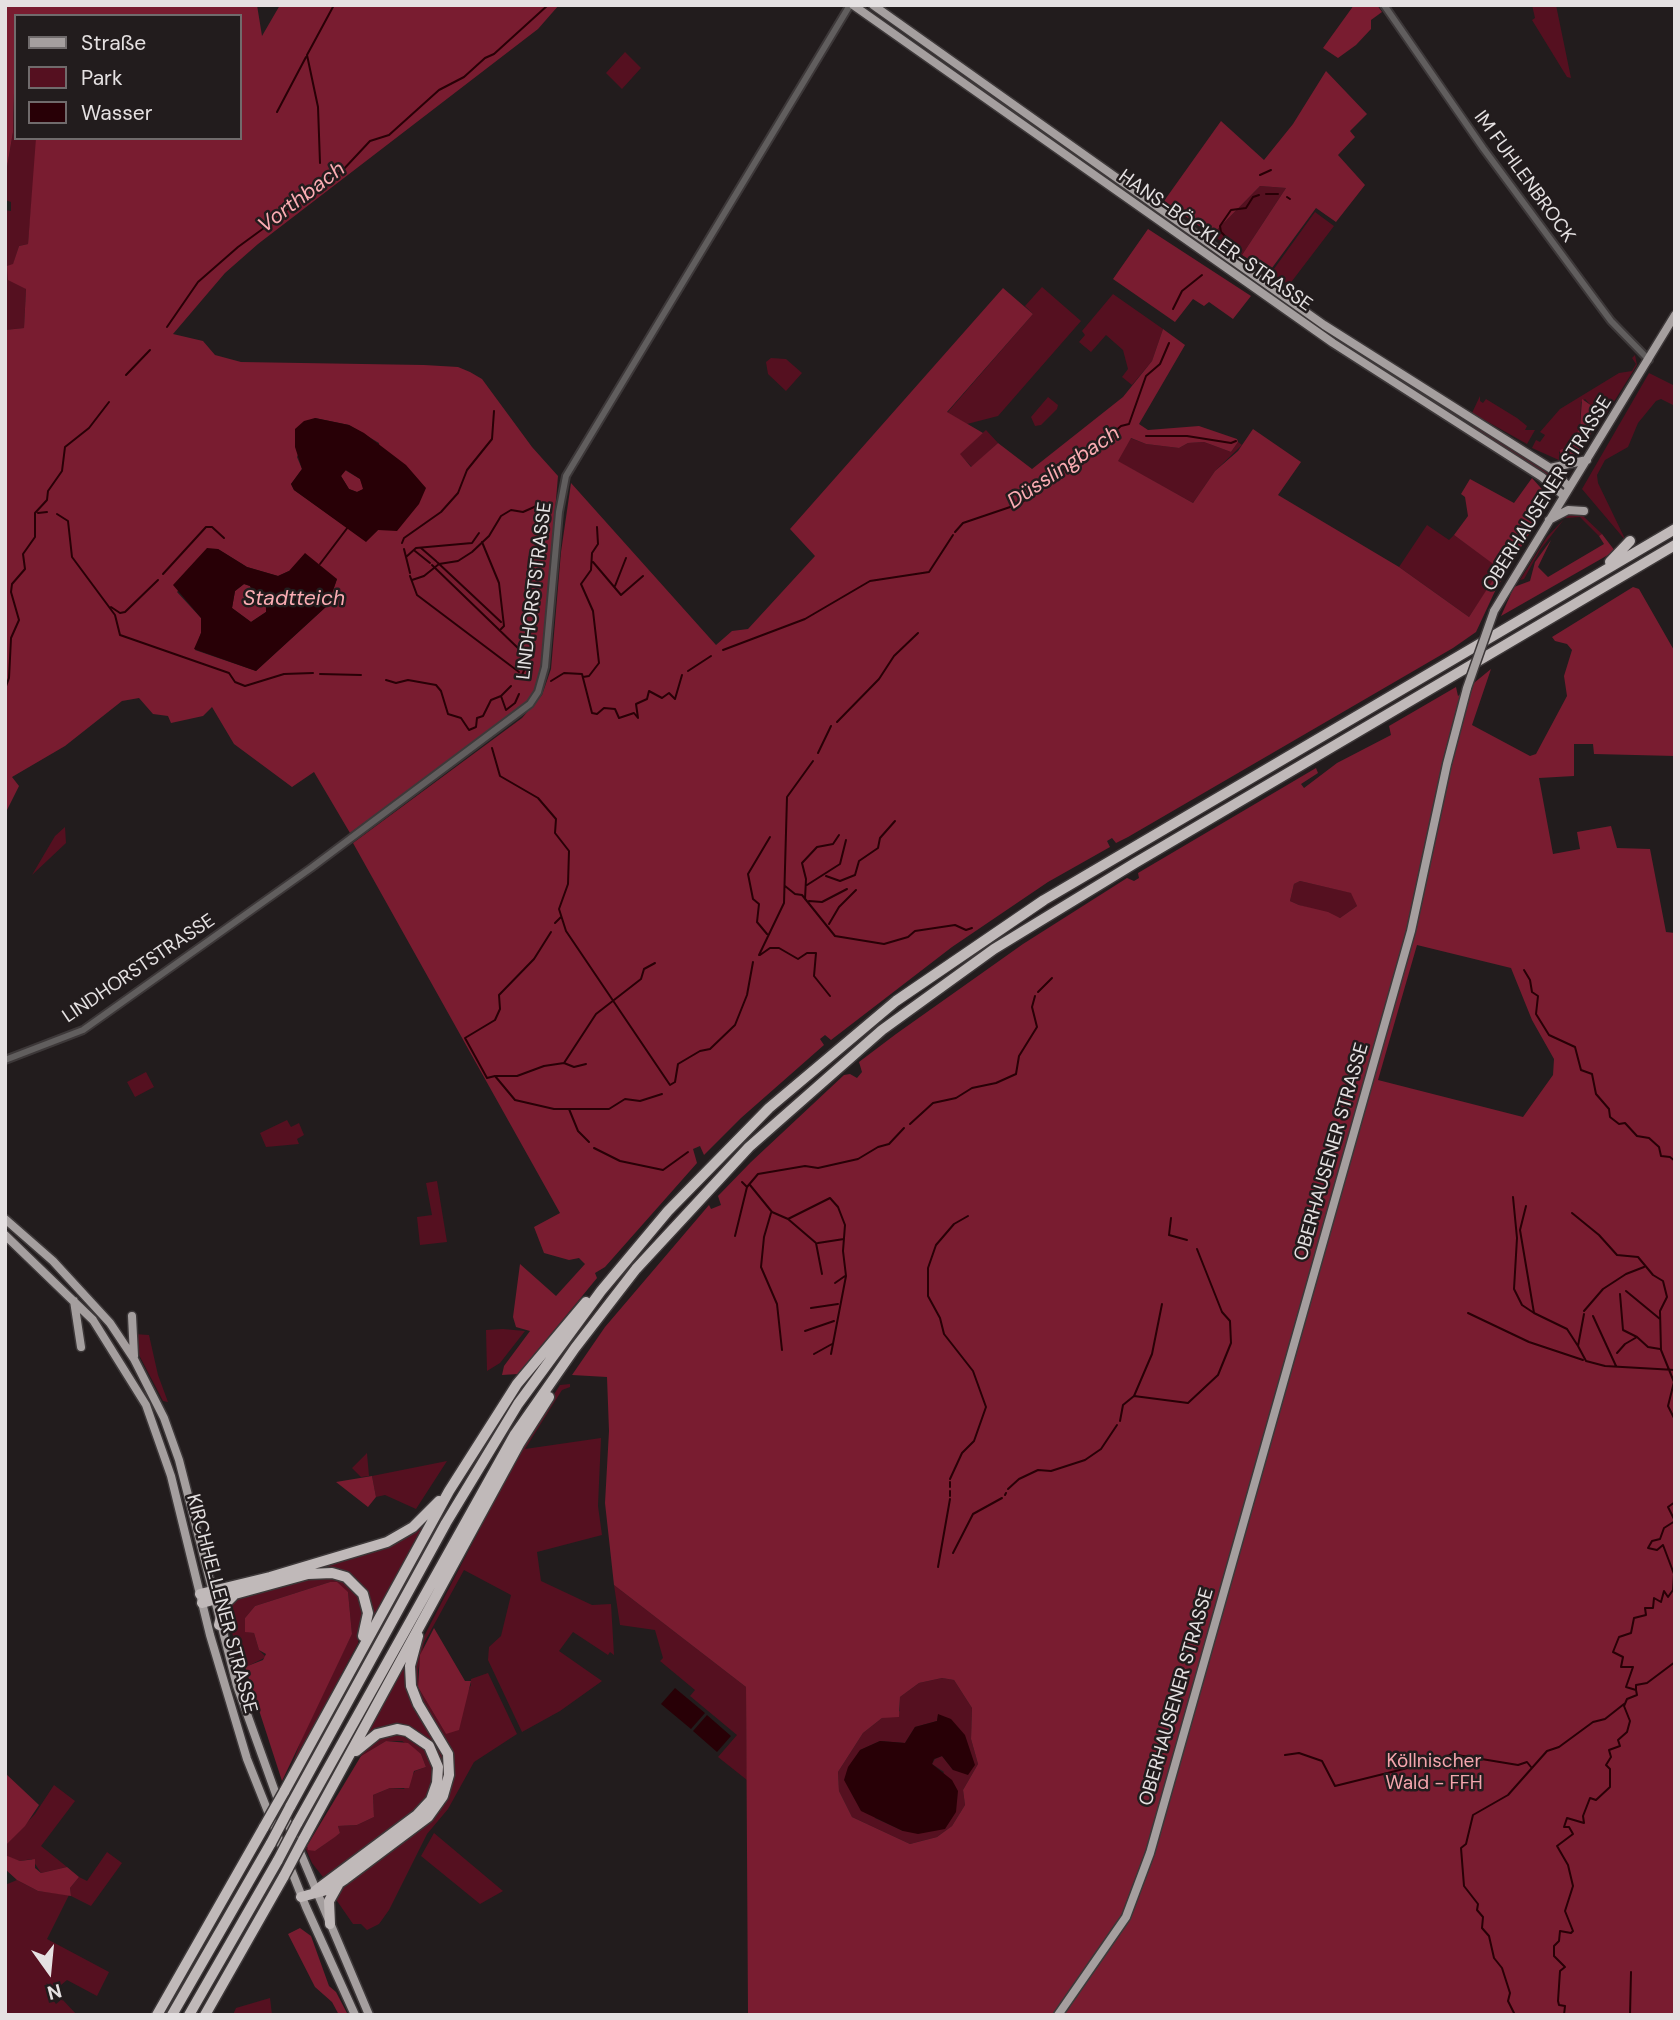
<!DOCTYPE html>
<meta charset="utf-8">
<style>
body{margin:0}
#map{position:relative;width:1680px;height:2020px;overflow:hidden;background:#221c1d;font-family:"DM Sans",sans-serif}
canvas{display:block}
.frame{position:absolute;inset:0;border:7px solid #e5e1e2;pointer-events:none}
.legend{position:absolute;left:14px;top:14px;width:228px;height:126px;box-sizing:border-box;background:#221c1d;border:2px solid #706b6c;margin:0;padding:9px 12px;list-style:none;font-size:21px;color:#e5e1e2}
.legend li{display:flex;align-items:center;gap:14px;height:35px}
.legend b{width:35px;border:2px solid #706b6c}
.north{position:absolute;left:14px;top:1936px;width:70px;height:70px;-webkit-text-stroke:5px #221c1d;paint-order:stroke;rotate:165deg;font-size:19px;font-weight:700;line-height:28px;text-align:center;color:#e5e1e2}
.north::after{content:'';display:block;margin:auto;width:24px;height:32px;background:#e5e1e2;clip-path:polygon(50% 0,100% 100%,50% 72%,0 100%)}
</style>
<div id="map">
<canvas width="1680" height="2020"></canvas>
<div class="frame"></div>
<ul class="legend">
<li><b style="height:9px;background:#a59f9f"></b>Straße</li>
<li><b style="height:19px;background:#551020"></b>Park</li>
<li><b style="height:19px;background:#280006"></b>Wasser</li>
</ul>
<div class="north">N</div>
</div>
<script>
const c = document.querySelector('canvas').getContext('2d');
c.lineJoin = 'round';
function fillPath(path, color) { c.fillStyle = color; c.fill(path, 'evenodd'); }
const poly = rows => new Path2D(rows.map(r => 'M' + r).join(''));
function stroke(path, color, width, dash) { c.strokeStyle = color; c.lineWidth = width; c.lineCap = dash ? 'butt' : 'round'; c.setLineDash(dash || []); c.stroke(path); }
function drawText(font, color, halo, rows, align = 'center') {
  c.font = font + ' "DM Sans",sans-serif'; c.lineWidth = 5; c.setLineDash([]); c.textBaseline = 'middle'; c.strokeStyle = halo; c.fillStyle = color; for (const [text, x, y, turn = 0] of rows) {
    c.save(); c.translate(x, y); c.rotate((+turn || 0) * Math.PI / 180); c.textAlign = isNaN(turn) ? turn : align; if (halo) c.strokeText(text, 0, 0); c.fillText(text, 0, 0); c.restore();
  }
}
fillPath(poly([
 [1532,5,1556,5,1571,78,1567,77,1532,20,1535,18],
 [625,52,641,68,622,89,606,73],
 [16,72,16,138,36,138,36,154,28,244,19,246,13,265,26,289,24,328,5,330,5,210,11,211,11,202,5,200,5,179,13,132],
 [1260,186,1286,188,1242,255,1212,235],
 [1315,212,1334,226,1289,285,1271,273],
 [1042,287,1081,321,998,416,967,424,947,413,1033,314,1025,306],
 [1113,294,1163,329,1152,361,1132,385,1122,377,1128,369,1123,350,1106,335,1091,352,1079,342,1085,335,1082,331],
 [1329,331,1458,415,1459,419,1325,336],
 [1635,355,1637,365,1605,416,1602,417,1585,399,1581,402,1580,428,1566,448,1559,452,1561,461,1532,448,1536,440,1540,442,1545,435,1540,432,1560,409,1619,373,1632,371,1636,364,1632,358],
 [771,358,786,359,802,373,786,391,768,374,766,362],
 [1649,373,1675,386,1675,406,1661,399,1656,401,1638,423,1628,447,1605,460,1597,475,1598,483,1626,541,1582,489],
 [1480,396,1480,401,1483,403,1486,399,1517,418,1527,426,1525,430,1535,430,1527,444,1472,413],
 [1048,397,1058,405,1057,409,1041,425,1035,426,1031,417],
 [1474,425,1529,457,1558,480,1555,483,1470,431],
 [986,430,998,443,972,467,959,454],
 [1130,438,1146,444,1179,448,1188,443,1204,442,1231,452,1238,442,1242,445,1215,471,1193,503,1117,461],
 [1570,513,1583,516,1602,534,1599,536,1580,517,1565,518,1540,550,1524,579,1520,580,1547,537],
 [1427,525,1449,540,1454,535,1501,569,1469,617,1399,567],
 [65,827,66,843,32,875,55,836],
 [1300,881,1352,893,1357,906,1340,918,1299,905,1290,901,1294,884],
 [146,1072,154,1087,135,1097,127,1082],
 [287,1120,291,1127,299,1123,304,1135,297,1139,299,1144,266,1147,260,1133],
 [437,1181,447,1242,420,1245,417,1217,432,1215,426,1183],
 [503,1329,525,1331,500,1363,487,1371,486,1330],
 [134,1334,149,1335,158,1375,168,1402,163,1401,138,1353],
 [570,1384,570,1387,562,1390,525,1449,601,1438,598,1506,602,1535,537,1552,541,1581,592,1605,611,1604,614,1655,610,1652,608,1655,573,1632,559,1651,602,1681,560,1711,522,1732,488,1660,489,1647,501,1636,511,1595,464,1570,424,1643,418,1670,418,1687,446,1734,471,1685,471,1679,488,1673,517,1734,474,1762,448,1809,427,1834,389,1910,379,1924,367,1930,361,1924,353,1924,335,1898,343,1886,447,1796,445,1740,416,1691,414,1666,418,1648,530,1432,560,1385],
 [367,1453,369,1476,361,1477,352,1468],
 [447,1461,416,1509,385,1495,376,1497,372,1476],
 [431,1514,370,1626,371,1612,345,1574,251,1586,371,1551],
 [307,1577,338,1577,357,1591,365,1608,358,1643,289,1773,307,1724,352,1634,348,1592,330,1582,255,1606,245,1618,247,1632,254,1633,259,1650,266,1657,242,1669,230,1625,229,1603,238,1597],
 [614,1585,746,1687,747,1780,718,1757,737,1735,690,1696,695,1690,660,1661,663,1658,655,1630,620,1625],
 [408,1657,408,1678,442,1746,447,1770,442,1793,421,1815,440,1763,412,1731,364,1737],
 [942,1678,954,1680,972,1708,971,1739,978,1764,963,1790,965,1805,952,1826,937,1837,910,1844,852,1817,839,1791,838,1772,863,1733,882,1718,900,1711,900,1697,919,1683],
 [938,1715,953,1770,942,1756,935,1759,932,1764,944,1772,903,1831,875,1818,860,1750,880,1741,905,1743,915,1727,937,1721],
 [401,1735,427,1751,433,1762,435,1779,429,1796,413,1813,323,1877,312,1863,305,1847,315,1851,340,1833,338,1826,357,1825,374,1817,373,1795,390,1788,404,1789,415,1771,426,1767,421,1754,402,1741,386,1741,361,1756,370,1743,384,1736],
 [54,1785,75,1801,41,1846,67,1867,41,1873,32,1859,20,1861,7,1857,5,1846,35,1814],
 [434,1833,503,1891,480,1904,421,1856],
 [107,1852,122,1863,91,1906,71,1896,70,1888,79,1877,87,1881],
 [17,1880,38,1891,69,1895,47,1939,109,1972,97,1996,67,1980,49,1995,56,2004,62,1999,77,2015,5,2015,5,1885],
 [270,1998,272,2015,233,2015,236,2008]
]), '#551020');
fillPath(poly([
 [5,5,257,5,262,36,280,5,559,5,538,29,258,244,225,273,173,334,203,341,215,355,241,362,424,365,458,367,470,372,482,379,532,447,558,476,542,667,536,691,518,711,350,833,314,772,292,787,234,744,212,707,203,716,171,723,168,716,153,714,139,698,122,701,65,746,12,777,19,786,5,814,5,330,24,328,26,289,8,280,7,266,13,264,19,246,28,244,36,138,240,138,240,16,16,16,13,132,5,179],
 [315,418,349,425,379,443,387,529,378,530,366,541,294,490,291,484,302,469,297,457],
 [218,549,247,567,278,576,289,571,337,579,328,605,256,671,195,650,201,633,201,618,177,592],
 [1354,5,1377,5,1382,12,1371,20,1371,29,1356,45,1338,58,1323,48],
 [1326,71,1367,114,1350,131,1355,137,1338,155,1365,185,1336,222,1316,208,1269,272,1242,255,1286,188,1260,186,1212,235,1164,201,1221,121,1264,160,1293,124],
 [1148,229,1251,296,1233,319,1209,302,1204,306,1193,299,1175,322,1113,279],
 [1003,288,1033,314,947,412,983,433,960,454,971,467,998,443,1032,469,1123,397,1152,361,1163,329,1185,345,1139,424,1148,430,1199,426,1237,439,1238,442,1231,452,1204,442,1188,443,1179,448,1146,444,1131,438,1118,461,1193,503,1215,471,1238,451,1253,429,1301,462,1278,495,1399,567,1469,617,1500,569,1454,535,1468,516,1465,497,1461,494,1470,479,1514,503,1532,478,1548,496,1548,502,1496,589,1476,632,1453,648,1128,837,1116,843,1112,838,1107,841,1110,847,1048,882,952,947,831,1040,825,1035,820,1039,824,1045,741,1118,704,1155,700,1146,693,1149,697,1163,605,1267,595,1273,597,1278,518,1374,502,1375,504,1366,530,1331,516,1327,513,1317,520,1264,556,1296,585,1264,579,1258,569,1260,544,1253,534,1227,560,1213,353,843,522,718,542,695,551,669,561,552,571,483,716,645,732,631,748,629,815,556,790,529],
 [1582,399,1602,413,1603,417,1576,454,1561,461,1560,450,1566,448,1580,428],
 [345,470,360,479,364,489,357,492,349,489,341,476],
 [1602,534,1615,551,1501,616,1514,587,1530,581,1535,562,1551,540,1538,567,1548,577,1604,544,1599,536],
 [244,584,250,586,256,599,266,606,266,612,251,622,232,608,235,591],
 [1633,587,1639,589,1675,652,1675,756,1594,754,1593,744,1574,744,1574,776,1539,778,1553,854,1580,849,1577,832,1611,826,1617,848,1650,849,1666,932,1675,933,1675,2015,748,2015,746,1687,614,1585,605,1503,609,1431,607,1377,572,1375,605,1327,709,1205,711,1209,721,1205,718,1196,751,1162,844,1075,850,1074,857,1078,862,1072,859,1062,896,1034,1023,944,1127,878,1134,881,1139,878,1138,873,1316,768,1318,773,1301,784,1304,788,1337,763,1391,735,1389,726,1456,687,1458,696,1491,669,1472,725,1530,756,1536,754,1567,696,1564,676,1572,650,1567,644,1555,641,1552,637],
 [1300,881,1351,893,1357,906,1340,918,1328,912,1299,905,1290,901,1294,884],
 [1417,945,1511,968,1532,1020,1554,1059,1553,1075,1523,1117,1378,1080],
 [942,1678,954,1680,972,1708,971,1739,978,1764,963,1790,965,1805,952,1826,937,1837,910,1844,852,1817,839,1791,838,1772,863,1733,882,1718,899,1717,900,1697,919,1683],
 [372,1476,376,1497,368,1507,336,1482],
 [330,1582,337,1582,348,1592,352,1634,282,1781,245,1667,263,1660,266,1654,259,1650,254,1633,245,1632,245,1618,255,1606],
 [434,1628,465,1681,471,1681,459,1730,446,1734,418,1687,420,1655],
 [386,1741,408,1743,421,1754,426,1767,414,1771,409,1788,390,1788,373,1795,374,1817,357,1825,338,1826,340,1833,335,1837,315,1851,308,1850,307,1846,361,1756],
 [5,1773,39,1805,25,1826,5,1846],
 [5,1855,20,1861,35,1859,35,1868,41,1873,67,1867,79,1877,70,1888,71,1896,38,1891,17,1880,5,1869],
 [300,1928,311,1936,329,1986,336,1992,348,2015,339,2015,332,2002,315,1987,288,1934]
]), '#791c30');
fillPath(poly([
 [315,418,349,425,364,433,406,465,426,488,419,504,397,531,378,530,366,542,294,490,291,484,302,469,295,447,295,429,304,421],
 [346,470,360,479,363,489,357,492,349,489,341,476],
 [207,548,218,549,247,567,278,576,289,571,305,553,337,579,328,605,256,671,194,649,201,633,201,618,173,585],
 [244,584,250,586,256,599,266,606,266,612,251,622,232,608,235,591],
 [675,1688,705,1713,691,1729,661,1704],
 [938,1714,951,1719,965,1735,975,1765,968,1775,953,1770,942,1756,934,1759,932,1764,952,1780,958,1791,956,1812,945,1829,918,1834,903,1831,861,1811,844,1780,848,1767,860,1750,880,1741,905,1743,915,1727,937,1721],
 [707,1715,731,1736,717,1752,693,1731]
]), '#280006');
stroke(poly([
 [277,112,306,57],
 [320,163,318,107,307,55,334,5],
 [1260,175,1271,170],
 [1266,194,1278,194],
 [1287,197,1290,199],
 [1228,239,1221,232,1220,226,1231,210,1246,208,1253,197,1259,195],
 [1173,309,1182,291,1202,275],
 [167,327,198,282,238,247,279,217,314,185,341,172,370,141,389,135,439,90,464,77,485,58,494,54,548,5],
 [126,375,150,350],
 [1146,436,1187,436,1231,443,1236,441],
 [38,513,47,512],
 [57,514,68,521,72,557,115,615,120,635,229,673,235,682,245,686,284,674,313,673],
 [955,532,963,523,1019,504,1041,490,1045,481,1085,456,1090,448,1097,447,1121,426,1129,424,1146,376,1160,364,1169,343],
 [482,542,499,583,504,626,501,629],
 [402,543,404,538,441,512,458,493,467,470,492,439,494,411],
 [421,548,436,561],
 [404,549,410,573],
 [415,551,430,563],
 [406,557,416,548,472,543,479,533],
 [437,562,501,622],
 [593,562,621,595,643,576],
 [320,564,348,527],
 [432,565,521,651],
 [163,574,206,527,212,527,224,538],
 [410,576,417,595,519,672],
 [412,580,424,576,439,564,458,561,472,552,489,536,501,516,511,510,523,512,541,504],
 [615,586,626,558],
 [111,607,120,613,125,612,158,580],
 [723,650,805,619,870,581,929,572,953,535],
 [688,671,711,656],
 [320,674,361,675],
 [522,675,526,666,532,663],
 [583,677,589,676,599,663,593,611,581,584,591,570,592,553,598,544,597,527],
 [386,680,396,683,408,680,436,685,441,691,448,714,461,718,469,730,476,727,477,718,483,716,491,700,501,696,511,686],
 [551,681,564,673,582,674,592,713,597,714,604,708,615,709,619,718,634,713,638,718,636,704,647,699,649,691,662,698,669,693,675,699,682,675],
 [5,689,9,678,11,638,19,620,11,592,12,584,25,569,23,554,35,537,35,513,47,500,48,491,62,471,65,447,89,428,109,402],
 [501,696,506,710,515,703,519,694],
 [837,722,879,679,894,656,918,633],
 [492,748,500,776,538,798,556,819,555,833,569,851,568,884,559,909,566,931,670,1085,675,1082,678,1064,700,1051,710,1049,735,1025,747,995,753,962],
 [818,753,831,726],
 [826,876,840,881,855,875,859,861,878,848,880,838,895,821],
 [807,885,840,864,846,840],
 [785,886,795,894,802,895,835,936,884,944,908,937,915,931,955,925,966,930,972,928],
 [805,899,806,879,802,863,817,847,833,844,839,835],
 [809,901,822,902,847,889],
 [555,923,561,917],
 [829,924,839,907,856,890],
 [551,932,534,959,499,995,500,1009,495,1020,465,1038,487,1078,495,1076,515,1100,554,1109,609,1109,625,1099,640,1101,662,1094],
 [767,934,757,922,759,904,753,899,748,874,770,837],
 [759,955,784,903,787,797,813,761],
 [760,955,770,948,779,948,798,959,807,953,816,953,814,976,830,996],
 [1524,970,1530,980,1532,992,1538,996,1536,1014,1549,1035,1575,1047,1581,1070,1592,1074,1596,1094,1609,1109,1610,1117,1619,1124,1625,1123,1637,1136,1649,1138,1659,1147,1661,1156,1670,1157,1675,1161],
 [1038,992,1052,978],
 [564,1063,574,1067,586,1064],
 [496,1076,517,1076,544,1066,564,1063,596,1014,641,979,644,969,655,963],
 [569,1109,578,1131,589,1142],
 [910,1124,933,1103,956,1098,972,1088,996,1083,1016,1074,1019,1056,1037,1027,1032,1007,1035,996],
 [594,1148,620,1161,663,1170,688,1152],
 [742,1182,747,1187,758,1174,805,1166,818,1168,858,1159,878,1147,889,1144,904,1128],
 [750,1185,772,1212,788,1219,830,1198,838,1207,845,1225,843,1251,846,1276,831,1354],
 [1513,1197,1517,1238,1514,1289,1522,1305,1534,1313],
 [1526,1206,1520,1230,1534,1313,1567,1329,1578,1346],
 [771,1213,764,1237,761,1267,777,1304,782,1350],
 [1572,1213,1599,1235,1617,1255,1638,1257,1653,1275,1663,1281,1667,1297,1660,1311,1661,1350,1674,1382,1668,1406,1675,1420],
 [1171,1218,1169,1235,1187,1240],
 [788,1219,816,1243,822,1274],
 [735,1236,747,1187],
 [818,1243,844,1239],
 [835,1283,845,1276],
 [1626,1291,1660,1319],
 [1620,1294,1623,1330,1637,1337,1648,1347,1660,1349],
 [811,1308,838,1304],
 [1584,1311,1603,1289,1626,1274,1644,1267],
 [1468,1313,1529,1342,1583,1360],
 [1584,1314,1578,1346,1586,1361,1605,1366,1675,1370],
 [1593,1316,1616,1366],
 [805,1331,834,1321],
 [1617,1353,1625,1344,1637,1337],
 [814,1354,832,1344],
 [1134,1396,1188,1403,1218,1375,1231,1343,1230,1321,1222,1312,1197,1249],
 [1120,1421,1123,1405,1134,1396,1152,1354,1162,1304],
 [950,1479,962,1453,974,1441,986,1407,973,1371,944,1334,940,1318,928,1296,928,1268,936,1245,954,1224,968,1216],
 [950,1482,950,1487],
 [1008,1489,1019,1479,1038,1470,1051,1471,1085,1460,1101,1449,1117,1425],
 [950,1491,950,1496],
 [1005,1495,1006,1493],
 [953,1553,973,1514,1002,1498],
 [938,1567,950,1499],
 [1636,1690,1636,1685,1647,1683,1675,1662],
 [1285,1755,1299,1753,1322,1761,1335,1786,1444,1759,1451,1754,1518,1765,1527,1762,1531,1767],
 [1515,2015,1508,2001,1510,1993,1502,1968,1494,1958,1489,1936,1482,1928,1483,1917,1477,1910,1478,1904,1464,1886,1461,1848,1466,1844,1473,1815,1508,1795,1547,1751,1559,1747,1593,1722,1605,1719,1624,1704],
 [1564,2015,1565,2006,1559,2005,1558,2001,1560,1971,1565,1967,1554,1956,1554,1946,1559,1941,1560,1931,1571,1933,1573,1931,1565,1911,1573,1886,1568,1865,1557,1846,1573,1834,1569,1827,1564,1827,1567,1818,1584,1823,1583,1816,1590,1798,1596,1800,1610,1787,1610,1769,1606,1765,1611,1757,1609,1750,1620,1746,1618,1740,1627,1732,1630,1721,1624,1706,1627,1699,1637,1695,1636,1690,1626,1687,1633,1667,1621,1667,1623,1657,1613,1652,1619,1637,1631,1633,1634,1618,1646,1615,1645,1608,1653,1608,1654,1598,1661,1602,1664,1591,1668,1597,1673,1590,1674,1574,1663,1545,1657,1550,1648,1548,1652,1541,1660,1539,1664,1528,1675,1521,1668,1507,1675,1502],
 [1630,2015,1631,1972]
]), '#280006', 2);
const minor = poly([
 [1384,5,1483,148,1582,282,1611,321,1649,360],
 [5,1060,83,1030,311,868,530,704,538,692,545,667,559,512,566,476,850,5]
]);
const major = poly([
 [853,5,1333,343,1542,477,1563,495],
 [873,5,1324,325,1550,468,1569,487],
 [1550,468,1587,460],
 [1549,520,1568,510,1584,511],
 [1494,611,1675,315],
 [5,1219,53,1261,110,1323,134,1359,164,1418,179,1460,237,1686,278,1800],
 [5,1235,93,1320,146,1405,171,1476,210,1635,247,1759,306,1907,355,2015],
 [74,1301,81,1347],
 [132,1316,134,1356],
 [281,1807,369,2015],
 [1058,2015,1126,1917,1150,1853,1411,931,1447,764,1467,688]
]);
const highway = poly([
 [1610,562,1630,541],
 [200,1594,270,1577,387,1542,413,1527,439,1501],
 [202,1603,308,1574,332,1573,346,1577,363,1594,368,1613,363,1636],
 [219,1625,224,1605,233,1596],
 [284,1792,449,1491,517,1384,586,1302],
 [290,1807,446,1523,518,1404,601,1291,668,1211,769,1108,896,1001,1044,900,1675,529],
 [297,1824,515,1434,575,1348,636,1269,749,1147,882,1030,994,949,1135,863,1675,545],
 [303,1840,519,1444,549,1397],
 [315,1891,417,1815,431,1800,437,1783,438,1767,429,1746,407,1731,397,1729,377,1734,356,1751],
 [301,1897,330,1889,345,1879,428,1817,443,1796,449,1775,448,1754,418,1704,411,1686,410,1666,418,1636],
 [330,1924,329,1901,338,1885],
 [157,2015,264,1827],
 [172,2015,271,1843],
 [189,2015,278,1860],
 [205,2015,284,1876]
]);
stroke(minor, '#3d3839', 10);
stroke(major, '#3d3839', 11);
stroke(highway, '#3d3839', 13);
stroke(minor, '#615e5e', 6);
stroke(major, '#a59f9f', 8);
stroke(highway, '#c0b9b9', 10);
const majorBridge = poly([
 [1467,688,1494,611]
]);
const highwayBridge = poly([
 [264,1827,284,1792],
 [271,1843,290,1807],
 [278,1860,297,1824],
 [284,1876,303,1840]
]);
stroke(majorBridge, '#3d3839', 11, []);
stroke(highwayBridge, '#3d3839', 13, []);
stroke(majorBridge, '#a59f9f', 8);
stroke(highwayBridge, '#c0b9b9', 10);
drawText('19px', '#e5e1e2', '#221c1d', [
 ["IM FUHLENBROCK",1524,177,54],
 ["HANS-BÖCKLER-STRASSE",1215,241,35],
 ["OBERHAUSENER STRASSE",1548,494,-58],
 ["LINDHORSTSTRASSE",535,591,-83],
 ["LINDHORSTSTRASSE",139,969,-34],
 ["OBERHAUSENER STRASSE",1332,1152,-74],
 ["KIRCHHELLENER STRASSE",221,1604,75],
 ["OBERHAUSENER STRASSE",1177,1697,-74]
]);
drawText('19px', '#f4a5ad', '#221c1d', [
 ["Köllnischer",1434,1762],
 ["Wald - FFH",1434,1784]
]);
drawText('italic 21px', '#fbacb3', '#221c1d', [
 ["Vorthbach",302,198,-37],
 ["Düsslingbach",1064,468,-34],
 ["Stadtteich",294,599]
]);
</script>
